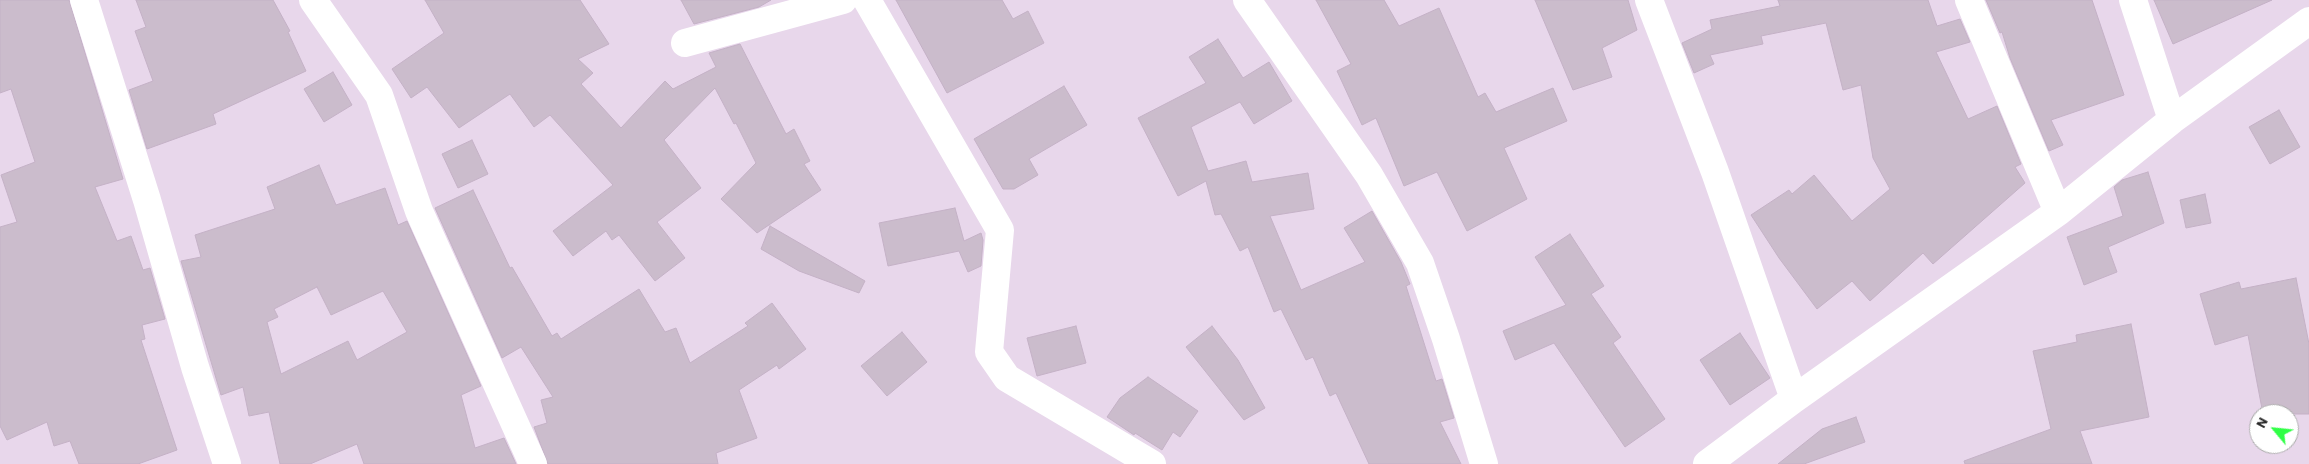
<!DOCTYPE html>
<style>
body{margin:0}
#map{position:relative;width:2309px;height:464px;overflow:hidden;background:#e8d7eb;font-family:Barlow,sans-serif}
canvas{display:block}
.north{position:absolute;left:2249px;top:404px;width:50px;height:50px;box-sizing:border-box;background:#fff;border:1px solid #a9a9a9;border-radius:50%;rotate:298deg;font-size:14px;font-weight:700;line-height:20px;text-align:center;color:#272727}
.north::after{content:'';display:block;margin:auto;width:18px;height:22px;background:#30ff46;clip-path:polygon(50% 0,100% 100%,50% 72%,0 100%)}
</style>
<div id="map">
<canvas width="2309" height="464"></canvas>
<div class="north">N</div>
</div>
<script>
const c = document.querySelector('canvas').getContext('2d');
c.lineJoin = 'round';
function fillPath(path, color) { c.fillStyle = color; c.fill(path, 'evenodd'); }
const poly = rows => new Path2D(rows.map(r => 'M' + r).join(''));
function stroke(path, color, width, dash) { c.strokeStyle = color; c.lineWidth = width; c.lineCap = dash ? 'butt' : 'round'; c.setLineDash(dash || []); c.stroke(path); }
const building = poly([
 [0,0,69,0,123,179,95,187,117,241,131,236,143,270,150,268,165,319,142,325,145,339,141,340,177,450,138,464,79,464,70,441,54,446,47,422,7,440,0,426,0,227,17,222,1,175,35,162,11,89,0,93,0,0],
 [136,0,273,0,290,31,288,32,306,71,213,114,216,124,147,149,129,90,153,81,135,31,146,27,136,0],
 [425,0,580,0,609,44,578,59,593,73,581,84,621,128,665,81,673,89,716,67,709,53,740,44,786,134,794,129,810,161,804,164,821,190,757,233,721,199,756,163,736,123,734,124,715,88,664,140,701,188,657,222,685,258,655,281,619,235,612,240,606,231,573,256,553,231,613,185,550,115,534,127,510,94,459,128,427,87,411,98,392,69,444,33,425,0],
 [681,0,771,0,759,7,694,24,681,0],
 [896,0,1002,0,1013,19,1028,11,1044,43,947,93,896,0],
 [1316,0,1384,0,1399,26,1439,8,1478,97,1485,93,1496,112,1553,88,1567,121,1504,148,1527,199,1467,231,1437,172,1404,186,1376,118,1362,125,1337,71,1351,64,1316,0],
 [1535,0,1628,0,1637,30,1602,48,1612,77,1573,90,1535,0],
 [1778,0,1928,0,1937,26,1960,19,1970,42,1936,52,1968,119,1997,106,2021,164,2015,167,2025,183,1933,264,1923,253,1870,301,1852,281,1817,309,1779,258,1751,215,1789,190,1792,194,1814,175,1852,221,1890,189,1873,158,1861,85,1843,90,1826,23,1761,36,1763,44,1710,55,1714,64,1694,73,1682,43,1712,29,1710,20,1780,6,1778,0],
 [1986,0,2092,0,2124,95,2051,120,2063,145,2049,151,2010,58,2002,32,2000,33,1986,0],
 [2154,0,2272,0,2173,44,2154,0],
 [1218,39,1243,78,1269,62,1292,101,1254,124,1240,102,1191,127,1208,171,1246,161,1252,182,1308,173,1314,209,1270,216,1301,290,1365,262,1344,228,1372,211,1401,262,1410,284,1406,286,1436,381,1442,379,1454,418,1440,422,1461,464,1369,464,1336,393,1330,396,1313,357,1306,360,1281,309,1274,312,1248,247,1240,251,1221,214,1215,215,1206,181,1178,196,1138,118,1206,83,1189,57,1218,39],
 [333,72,352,105,324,122,304,89,333,72],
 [1064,86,1087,125,1029,159,1038,175,1014,189,1003,189,974,139,1064,86],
 [2279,110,2300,147,2270,164,2249,127,2279,110],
 [472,140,488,174,458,188,442,154,472,140],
 [319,165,336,205,385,188,398,225,407,221,481,386,461,395,475,448,504,438,516,464,364,464,357,444,310,464,280,464,269,412,249,416,243,387,221,395,181,261,201,257,195,235,275,209,267,187,319,165],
 [317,287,331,315,383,291,407,332,357,360,348,341,281,374,267,322,278,317,274,309,317,287],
 [2148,172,2164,223,2108,247,2117,272,2084,285,2067,237,2123,216,2114,187,2122,180,2148,172],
 [473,190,510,268,512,267,552,336,557,333,561,339,639,289,665,332,676,328,690,363,748,326,745,323,772,303,806,349,779,369,777,365,739,390,757,438,716,453,718,464,548,464,534,427,547,423,541,400,553,397,521,347,502,358,435,208,473,190],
 [2205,194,2211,223,2186,228,2180,200,2205,194],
 [955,208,964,241,981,233,983,240,981,266,968,272,959,251,888,266,879,223,955,208],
 [770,226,865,281,859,293,799,271,761,249,770,226],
 [1570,234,1604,286,1591,294,1621,337,1613,343,1665,419,1625,447,1554,343,1515,360,1503,331,1566,305,1535,257,1570,234],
 [2296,278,2309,344,2309,414,2263,414,2248,335,2215,345,2200,294,2239,282,2241,289,2296,278],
 [2131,324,2149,417,2080,431,2092,464,1965,464,1964,461,2051,429,2033,351,2077,342,2076,335,2131,324],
 [1076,326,1086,363,1037,376,1027,338,1076,326],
 [1212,326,1238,360,1265,408,1244,420,1186,347,1212,326],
 [902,332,927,362,887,396,861,366,902,332],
 [1740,333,1770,378,1730,405,1700,360,1740,333],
 [1148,377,1198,411,1180,437,1173,432,1162,450,1135,433,1134,435,1107,417,1120,398,1148,377],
 [1856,417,1865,442,1804,464,1778,464,1822,429,1856,417]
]);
fillPath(building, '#cbbccc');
stroke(building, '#c4b1c6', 1);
stroke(poly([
 [84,0,147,200,195,367,227,464],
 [313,0,379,95,419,211,533,464],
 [867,0,1000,230,989,352,1007,378,1152,464],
 [1247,0,1369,175,1420,263,1446,339,1484,464],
 [1649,0,1715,172,1794,399],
 [1969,0,2058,212],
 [2133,0,2172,120],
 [685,43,843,0],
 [1707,464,1794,399,2058,212,2172,120,2309,21]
]), '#fff', 28);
</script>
